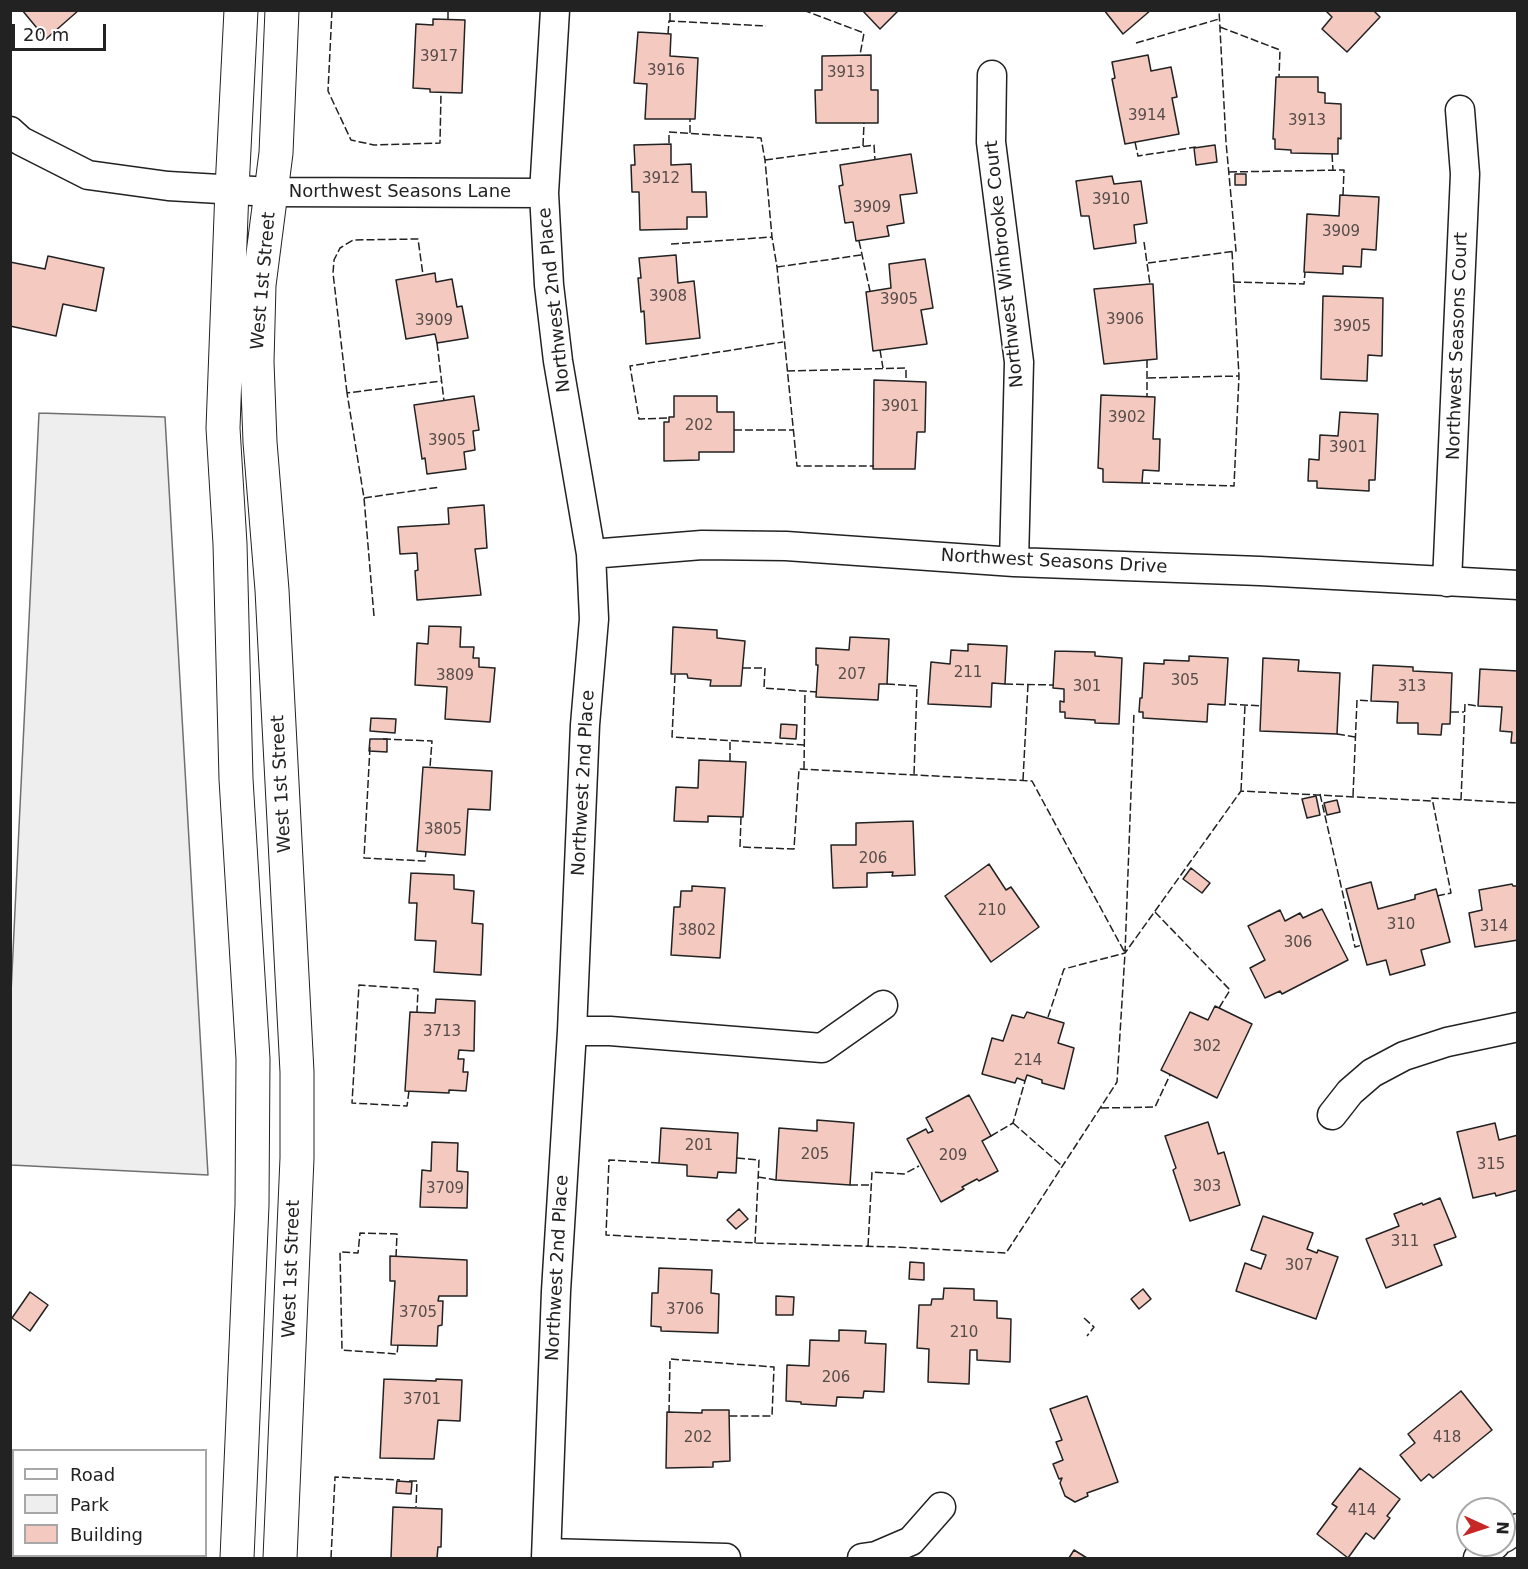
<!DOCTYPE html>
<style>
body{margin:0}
#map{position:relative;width:1528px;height:1569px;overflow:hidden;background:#fff;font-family:"DejaVu Sans",sans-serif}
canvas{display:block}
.frame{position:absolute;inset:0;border:12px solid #222;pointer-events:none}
.legend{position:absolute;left:12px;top:1449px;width:195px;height:108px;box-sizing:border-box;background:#fff;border:2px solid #a7a7a7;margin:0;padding:8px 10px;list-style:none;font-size:18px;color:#222}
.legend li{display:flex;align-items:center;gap:12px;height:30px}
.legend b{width:30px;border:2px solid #a7a7a7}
.north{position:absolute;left:1456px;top:1497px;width:60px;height:60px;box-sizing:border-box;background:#fff;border:2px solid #a7a7a7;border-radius:50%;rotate:93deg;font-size:16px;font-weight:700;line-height:24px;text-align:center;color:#222}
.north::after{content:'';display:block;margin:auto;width:21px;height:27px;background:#c62828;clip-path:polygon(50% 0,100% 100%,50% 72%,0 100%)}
.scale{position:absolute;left:12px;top:24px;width:94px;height:27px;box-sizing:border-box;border:3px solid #222;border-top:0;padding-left:8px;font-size:18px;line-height:21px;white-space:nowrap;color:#222;-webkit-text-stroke:4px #fff;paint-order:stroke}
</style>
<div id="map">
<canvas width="1528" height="1569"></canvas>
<div class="frame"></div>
<ul class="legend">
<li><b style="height:8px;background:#fff"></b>Road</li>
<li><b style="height:16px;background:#eee"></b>Park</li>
<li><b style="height:16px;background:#f3c9c0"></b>Building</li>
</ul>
<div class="north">N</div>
<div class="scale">20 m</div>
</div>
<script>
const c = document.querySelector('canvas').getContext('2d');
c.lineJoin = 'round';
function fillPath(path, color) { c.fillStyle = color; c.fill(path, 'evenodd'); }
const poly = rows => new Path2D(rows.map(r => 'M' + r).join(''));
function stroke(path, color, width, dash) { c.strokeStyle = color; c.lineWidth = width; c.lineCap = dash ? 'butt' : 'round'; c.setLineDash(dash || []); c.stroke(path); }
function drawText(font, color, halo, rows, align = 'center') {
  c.font = font + ' "DejaVu Sans",sans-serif'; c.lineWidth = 4.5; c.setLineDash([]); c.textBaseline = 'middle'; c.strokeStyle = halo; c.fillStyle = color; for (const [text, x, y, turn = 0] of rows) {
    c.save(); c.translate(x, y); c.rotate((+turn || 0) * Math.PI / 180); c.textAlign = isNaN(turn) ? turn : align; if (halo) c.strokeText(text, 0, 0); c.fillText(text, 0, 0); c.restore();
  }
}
const green = poly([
 [39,413,165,417,208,1175,11,1165,11,993,39,413]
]);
fillPath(green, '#eee');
stroke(green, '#6f6f6f', 1.5);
const building = poly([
 [22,10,79,10,46,39,22,10],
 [862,10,899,10,880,29,862,10],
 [1104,10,1151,10,1123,34,1104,10],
 [1325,10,1373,10,1380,17,1347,52,1322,29,1332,17,1325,10],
 [433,19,465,20,462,93,430,92,430,89,413,88,416,24,433,25,433,19],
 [638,32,671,34,670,56,698,58,695,119,645,119,647,84,634,83,638,32],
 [871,55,871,90,878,90,878,123,816,123,815,90,822,90,822,56,871,55],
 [1148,55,1151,71,1171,67,1177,97,1172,98,1179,134,1125,144,1112,79,1115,78,1112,62,1148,55],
 [1276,77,1318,77,1318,92,1325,93,1325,103,1341,104,1341,139,1338,138,1338,154,1291,153,1291,150,1275,149,1275,139,1273,139,1276,77],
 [671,144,671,165,691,164,692,192,706,192,707,217,687,217,687,229,640,230,639,192,632,192,631,165,635,165,634,145,671,144],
 [1215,145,1217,162,1196,165,1194,148,1215,145],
 [911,154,917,193,900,195,904,223,887,226,889,236,856,241,853,222,845,223,839,186,843,185,840,165,911,154],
 [1235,174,1246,174,1246,185,1235,185,1235,174],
 [1112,176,1114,184,1141,181,1147,223,1134,225,1136,243,1094,249,1089,216,1081,216,1076,181,1112,176],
 [1340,195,1379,197,1376,250,1362,249,1361,267,1343,266,1343,274,1304,272,1307,214,1339,216,1340,195],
 [676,255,678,283,694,281,700,338,646,344,644,311,641,312,638,278,641,278,639,258,676,255],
 [48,256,104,268,96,311,63,304,56,336,10,326,10,262,45,269,48,256],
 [925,259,933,308,921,310,927,344,873,351,866,292,891,288,889,264,925,259],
 [435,273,436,282,452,279,457,307,462,306,468,338,437,343,435,334,406,339,396,280,435,273],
 [1150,284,1153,284,1157,359,1104,364,1094,289,1150,284],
 [1323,296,1383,298,1382,356,1368,355,1367,381,1321,379,1323,296],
 [874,380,926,382,925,432,917,432,915,469,873,469,874,380],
 [1101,395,1155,397,1153,439,1160,439,1159,471,1143,470,1142,483,1103,482,1103,469,1098,468,1101,395],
 [474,396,479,430,473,431,475,450,464,452,466,469,427,474,425,458,422,459,414,405,474,396],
 [674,396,717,396,717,412,734,412,734,452,699,452,699,460,664,461,664,422,669,422,669,417,674,417,674,396],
 [1340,412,1378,414,1375,480,1369,480,1369,491,1317,488,1317,481,1308,481,1309,459,1319,460,1320,435,1338,436,1340,412],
 [484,505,487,548,475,549,481,595,417,600,415,571,418,570,417,553,400,554,398,527,449,524,448,508,484,505],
 [429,626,461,627,460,647,474,647,473,658,479,658,479,667,495,668,490,722,445,719,447,687,415,685,417,643,428,644,429,626],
 [673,627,717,630,717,638,745,641,741,686,710,686,711,680,688,678,687,674,671,674,673,627],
 [850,637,889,639,887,684,879,684,878,700,816,697,818,665,816,665,816,648,849,650,850,637],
 [968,644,1007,646,1005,684,992,683,991,707,928,704,931,662,950,664,951,650,968,651,968,644],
 [1055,651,1095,652,1095,656,1122,658,1119,724,1095,723,1095,720,1065,718,1065,712,1060,712,1060,701,1064,702,1064,689,1053,688,1055,651],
 [1189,656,1228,658,1225,705,1208,704,1207,722,1143,718,1143,712,1139,712,1140,698,1142,698,1144,663,1164,664,1164,660,1189,661,1189,656],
 [1263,658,1299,660,1298,671,1340,673,1337,734,1260,731,1263,658],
 [1373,665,1413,667,1413,671,1452,673,1450,724,1442,724,1441,735,1418,734,1418,723,1397,723,1398,702,1371,701,1373,665],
 [1480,669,1518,671,1518,743,1511,743,1512,732,1500,731,1502,707,1478,706,1480,669],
 [371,718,396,719,395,733,370,731,371,718],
 [781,724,797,725,796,739,780,738,781,724],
 [370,739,387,739,387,752,369,751,370,739],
 [699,760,746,762,743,817,708,816,708,822,674,821,676,787,698,788,699,760],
 [423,767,492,771,490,810,468,809,465,855,417,851,423,767],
 [1316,796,1320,815,1307,818,1302,799,1316,796],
 [1337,800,1340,812,1327,815,1324,803,1337,800],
 [913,821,915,875,892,876,893,872,867,873,867,887,833,888,831,845,856,845,856,823,913,821],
 [989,864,1006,890,1011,887,1039,927,991,962,945,896,989,864],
 [1191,868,1210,883,1202,893,1183,879,1191,868],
 [411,873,454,875,454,889,474,891,472,923,483,924,481,975,434,972,436,941,415,940,417,903,409,903,411,873],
 [1371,882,1378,909,1415,899,1415,895,1436,889,1450,942,1421,950,1425,965,1390,975,1386,960,1367,965,1346,889,1371,882],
 [1512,884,1513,886,1518,886,1518,940,1475,947,1469,913,1482,910,1479,890,1512,884],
 [692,886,725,888,720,958,671,955,674,907,680,907,681,891,692,891,692,886],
 [1322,909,1348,960,1282,994,1280,991,1265,998,1250,968,1265,960,1248,926,1280,910,1285,921,1300,913,1303,918,1322,909],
 [436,999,475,1001,474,1051,459,1050,458,1059,464,1059,463,1072,468,1072,466,1091,449,1090,449,1093,405,1091,410,1012,435,1013,436,999],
 [1215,1006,1252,1024,1217,1098,1161,1070,1190,1012,1208,1020,1215,1006],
 [1027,1012,1064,1023,1058,1043,1074,1048,1064,1089,1042,1083,1042,1080,1027,1075,1025,1081,1017,1078,1015,1083,982,1074,992,1038,1003,1041,1012,1015,1024,1018,1027,1012],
 [969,1095,991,1136,982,1141,998,1171,979,1181,977,1179,962,1187,964,1189,941,1202,907,1139,926,1129,928,1133,933,1131,926,1118,969,1095],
 [817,1120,854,1123,850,1185,776,1180,779,1128,817,1131,817,1120],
 [1208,1122,1218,1154,1224,1152,1240,1205,1190,1221,1173,1170,1176,1168,1165,1136,1208,1122],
 [1495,1123,1499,1140,1518,1135,1518,1190,1496,1196,1495,1193,1473,1198,1457,1132,1495,1123],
 [661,1128,738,1133,736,1173,718,1172,717,1178,687,1176,687,1165,659,1163,661,1128],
 [432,1142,458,1143,457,1171,468,1172,467,1208,420,1207,422,1170,431,1171,432,1142],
 [1440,1198,1456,1237,1434,1245,1442,1265,1386,1288,1366,1239,1399,1226,1394,1214,1422,1203,1423,1205,1440,1198],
 [739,1209,748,1219,736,1229,727,1220,739,1209],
 [1263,1216,1313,1233,1307,1249,1317,1253,1318,1250,1338,1257,1316,1319,1236,1291,1245,1263,1261,1269,1266,1255,1251,1250,1263,1216],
 [390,1256,467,1260,467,1296,439,1296,438,1301,443,1301,442,1325,438,1326,437,1346,391,1345,395,1281,390,1281,390,1256],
 [910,1262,924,1263,924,1280,909,1279,910,1262],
 [659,1268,712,1270,711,1293,719,1294,718,1333,661,1331,661,1327,651,1326,652,1293,658,1293,659,1268],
 [944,1288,974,1289,974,1300,997,1301,997,1318,1011,1319,1010,1362,977,1360,977,1350,970,1350,969,1384,928,1382,929,1349,917,1348,919,1305,931,1305,932,1299,943,1299,944,1288],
 [1143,1289,1151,1299,1139,1309,1131,1299,1143,1289],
 [30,1292,48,1305,30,1331,12,1318,30,1292],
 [776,1296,794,1297,793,1315,776,1315,776,1296],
 [839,1330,866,1331,865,1343,886,1344,884,1392,864,1391,863,1398,837,1397,836,1406,801,1404,801,1402,786,1401,787,1365,809,1366,810,1340,839,1341,839,1330],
 [384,1379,436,1381,436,1379,462,1380,460,1421,438,1420,434,1459,380,1458,384,1379],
 [1461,1391,1492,1430,1433,1478,1429,1474,1421,1481,1400,1455,1415,1443,1408,1434,1461,1391],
 [1087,1396,1118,1482,1087,1493,1088,1496,1075,1502,1065,1496,1060,1483,1062,1478,1059,1479,1053,1464,1063,1460,1056,1442,1062,1440,1050,1409,1087,1396],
 [702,1410,729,1410,730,1461,713,1462,713,1467,666,1468,667,1412,702,1413,702,1410],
 [1360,1468,1400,1499,1387,1516,1390,1518,1374,1539,1366,1533,1348,1558,1317,1534,1337,1507,1332,1504,1360,1468],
 [397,1481,412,1482,411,1494,396,1493,397,1481],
 [393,1507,442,1509,441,1547,438,1547,437,1558,391,1558,393,1507],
 [1074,1550,1087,1558,1069,1558,1074,1550]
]);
fillPath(building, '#f3c9c0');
stroke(building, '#222', 1.5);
const minor = poly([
 [992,75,991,142,1019,362,1014,562],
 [10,131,21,141,88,175,168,186,271,192,544,193],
 [591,554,702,545,786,546,1014,562,1260,571,1518,585],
 [1447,582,1465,174,1460,110],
 [572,1031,610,1031,822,1048,883,1005],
 [1332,1115,1350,1092,1372,1073,1404,1056,1447,1042,1518,1027],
 [1504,1538,1518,1528],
 [547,1553,726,1558],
 [546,1558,556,1291,572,1031,585,725,594,619,591,554,558,361,549,285,544,193,555,10],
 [862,1558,876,1556,911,1541,941,1507],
 [1478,1558,1495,1545]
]);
const secondary = poly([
 [237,1558,252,1205,253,1059,236,779,230,544,223,428,232,189,241,10],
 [280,1558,297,1158,297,1072,272,590,260,442,257,362,259,285,276,153,282,10]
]);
stroke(minor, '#222', 31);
stroke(secondary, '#222', 35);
stroke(minor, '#fff', 28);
stroke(secondary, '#fff', 33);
stroke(poly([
 [332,10,328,91,351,140,374,145,440,143,441,93],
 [803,10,864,33,860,55],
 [448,19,448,10],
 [670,21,670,10],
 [1220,27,1280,50,1279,77],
 [668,34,669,21,766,26],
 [1136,43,1219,19],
 [690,133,690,119],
 [1135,142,1138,156,1196,147],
 [669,143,669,132,761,138,765,160,772,237,777,267,797,466,874,466],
 [863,146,864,123],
 [1332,154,1333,170],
 [765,160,874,145,875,160],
 [1229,172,1344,170,1343,195],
 [859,241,870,291],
 [1144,242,1150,284],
 [671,244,772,237],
 [1148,263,1236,251,1226,142,1219,10],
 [777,267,861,255],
 [1233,282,1304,284,1305,272],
 [437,343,444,401],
 [880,350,883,368],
 [1147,360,1147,397],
 [787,371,906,368,906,381],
 [1148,378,1239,376],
 [347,393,333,273,334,260,340,248,353,240,418,239,423,275],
 [667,418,639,419,630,366,783,342],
 [734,430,794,430],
 [1142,483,1234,486,1239,376,1232,251],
 [364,498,440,487],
 [374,616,364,498,347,393,442,381],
 [743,668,765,668,764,688,817,692],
 [675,675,672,737,804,745],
 [887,684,917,686,914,775],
 [1005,684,1053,685],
 [1229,704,1261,706],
 [1451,712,1464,712],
 [1337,734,1355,737],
 [383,739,432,741,430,767],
 [370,747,364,858,425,861,426,852],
 [730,761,730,740],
 [804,769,805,691],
 [1023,780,1028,684],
 [1241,791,1245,705],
 [1320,794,1355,947,1362,945],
 [1353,796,1357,700,1371,701],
 [1461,800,1465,704,1478,706],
 [741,817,740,847,794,849,799,769,1032,781,1125,953],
 [1437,896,1451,893,1432,798,1518,803],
 [1155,912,1230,990,1219,1008],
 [1048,1017,1064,969,1125,953,1241,791,1432,801],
 [409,1091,407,1106,352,1103,359,985,418,989,417,1012],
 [1101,1108,1155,1107,1170,1075],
 [1013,1123,1062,1166],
 [991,1136,1013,1123,1025,1081],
 [737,1158,759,1160,755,1243],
 [659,1163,609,1160,606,1235,755,1243,895,1247,1006,1253,1117,1082,1125,953,1134,712],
 [758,1177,776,1180],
 [850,1185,871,1185],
 [868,1246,872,1172,904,1174,919,1166],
 [396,1257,397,1234,360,1233,358,1253,340,1252,342,1350,397,1354,398,1345],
 [1084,1318,1094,1327,1087,1336],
 [669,1413,670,1359,774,1367,772,1416,729,1416],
 [409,1481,417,1481,416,1507],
 [331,1558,335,1477,400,1480]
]), '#222', 1.5, [8, 3]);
drawText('15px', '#564c4a', null, [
 ["3917",439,57],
 ["3916",666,71],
 ["3913",846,73],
 ["3914",1147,116],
 ["3913",1307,121],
 ["3912",661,179],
 ["3910",1111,200],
 ["3909",872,208],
 ["3909",1341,232],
 ["3908",668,297],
 ["3905",899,300],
 ["3906",1125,320],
 ["3909",434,321],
 ["3905",1352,327],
 ["3901",900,407],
 ["3902",1127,418],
 ["202",699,426],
 ["3905",447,441],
 ["3901",1348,448],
 ["211",968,673],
 ["207",852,675],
 ["3809",455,676],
 ["305",1185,681],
 ["301",1087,687],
 ["313",1412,687],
 ["3805",443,830],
 ["206",873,859],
 ["210",992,911],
 ["310",1401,925],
 ["314",1494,927],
 ["3802",697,931],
 ["306",1298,943],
 ["3713",442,1032],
 ["302",1207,1047],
 ["214",1028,1061],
 ["201",699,1146],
 ["205",815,1155],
 ["209",953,1156],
 ["315",1491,1165],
 ["303",1207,1187],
 ["3709",445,1189],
 ["311",1405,1242],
 ["307",1299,1266],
 ["3706",685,1310],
 ["3705",418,1313],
 ["210",964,1333],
 ["206",836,1378],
 ["3701",422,1400],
 ["202",698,1438],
 ["418",1447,1438],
 ["414",1362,1511]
]);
drawText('18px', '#222', '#fff', [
 ["Northwest Seasons Lane",400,192],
 ["Northwest Winbrooke Court",1005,264,-96],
 ["West 1st Street",264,281,-85],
 ["Northwest 2nd Place",555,300,-96],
 ["Northwest Seasons Court",1458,346,-88],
 ["Northwest Seasons Drive",1054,562,3],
 ["Northwest 2nd Place",584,783,-87],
 ["West 1st Street",282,784,-93],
 ["Northwest 2nd Place",558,1268,-87],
 ["West 1st Street",292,1269,-88]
]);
</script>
